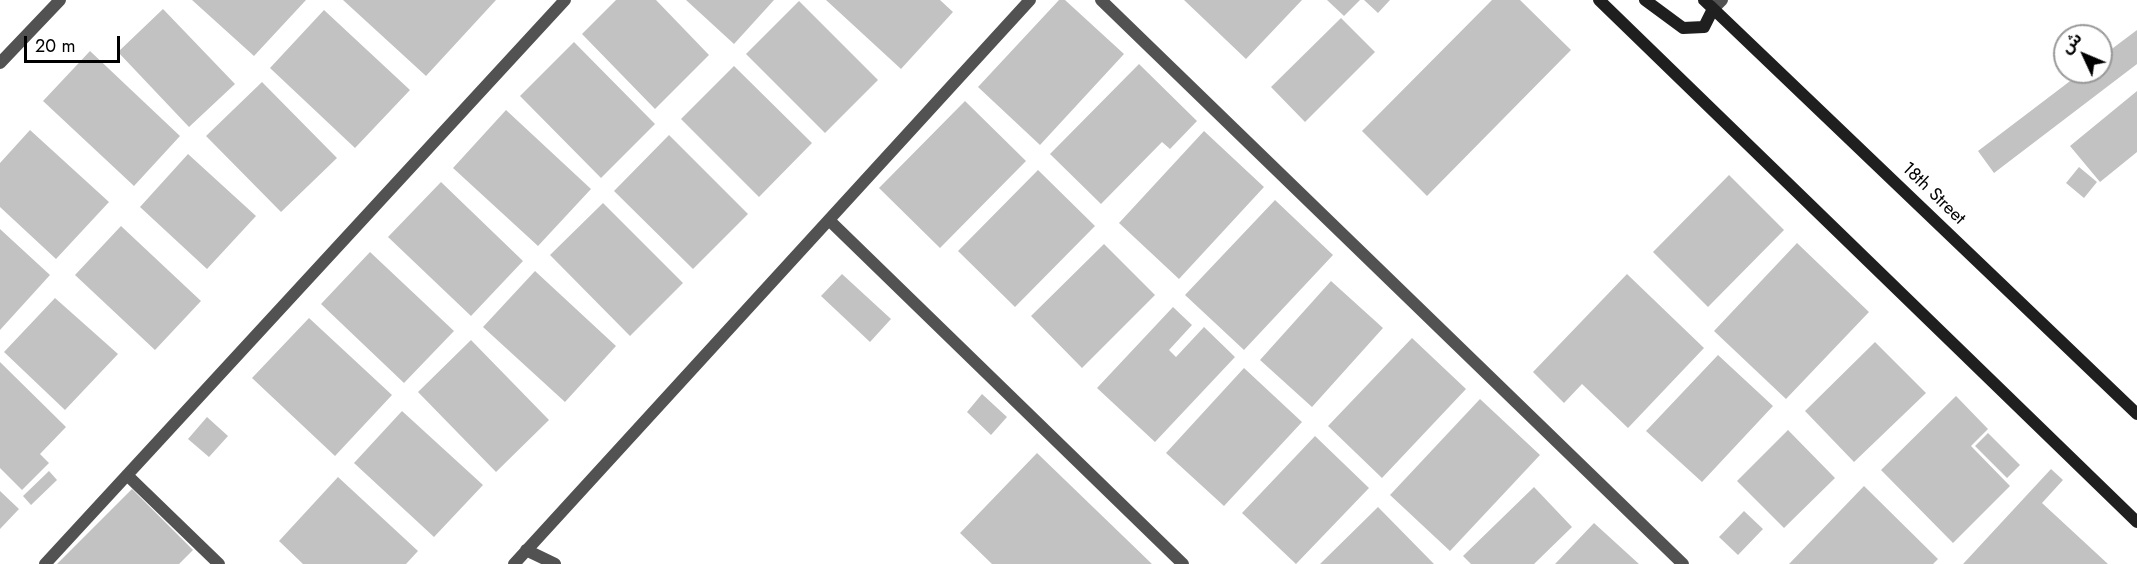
<!DOCTYPE html>
<meta charset="utf-8">
<style>
body{margin:0}
#map{position:relative;width:2137px;height:564px;overflow:hidden;background:#fff;font-family:Jost,"Noto Sans Arabic",sans-serif}
canvas{display:block}
.north{position:absolute;left:2053px;top:24px;width:60px;height:60px;box-sizing:border-box;background:#fff;border:2px solid #999;border-radius:50%;rotate:314deg;font-size:16px;font-weight:700;line-height:24px;text-align:center;color:#000}
.north::after{content:'';display:block;margin:auto;width:21px;height:27px;background:#000;clip-path:polygon(50% 0,100% 100%,50% 72%,0 100%)}
.scale{position:absolute;left:24px;top:36px;width:96px;height:27px;box-sizing:border-box;border:3px solid #000;border-top:0;padding-left:8px;font-size:18px;line-height:21px;white-space:nowrap;color:#000;-webkit-text-stroke:4px #fff;paint-order:stroke}
</style>
<div id="map">
<canvas width="2137" height="564"></canvas>
<div class="north">ش</div>
<div class="scale">20 m</div>
</div>
<script>
const c = document.querySelector('canvas').getContext('2d');
c.lineJoin = 'round';
function fillPath(path, color) { c.fillStyle = color; c.fill(path, 'evenodd'); }
const poly = rows => new Path2D(rows.map(r => 'M' + r).join(''));
function stroke(path, color, width, dash) { c.strokeStyle = color; c.lineWidth = width; c.lineCap = dash ? 'butt' : 'round'; c.setLineDash(dash || []); c.stroke(path); }
function drawText(font, color, halo, rows, align = 'center') {
  c.font = font + ' Jost,sans-serif'; c.lineWidth = 4.5; c.setLineDash([]); c.textBaseline = 'middle'; c.strokeStyle = halo; c.fillStyle = color; for (const [text, x, y, turn = 0] of rows) {
    c.save(); c.translate(x, y); c.rotate((+turn || 0) * Math.PI / 180); c.textAlign = isNaN(turn) ? turn : align; if (halo) c.strokeText(text, 0, 0); c.fillText(text, 0, 0); c.restore();
  }
}
fillPath(poly([
 [192,0,306,0,254,56],
 [343,0,496,0,426,76],
 [616,0,656,0,709,55,655,109,582,34],
 [686,0,774,0,734,44],
 [826,0,940,0,953,12,901,69],
 [1059,0,1065,0,1124,54,1040,145,978,87],
 [1184,0,1302,0,1246,59],
 [1327,0,1360,0,1344,16],
 [1364,0,1390,0,1378,13],
 [1492,0,1520,0,1571,50,1427,196,1362,131],
 [799,1,878,80,825,133,746,54],
 [163,9,235,84,189,127,118,52],
 [324,10,410,90,355,148,270,68],
 [1341,18,1375,52,1305,122,1271,87],
 [2137,30,2137,64,1994,173,1978,151,2082,72,2101,72,2101,57],
 [574,42,655,124,601,178,520,96],
 [90,51,180,136,134,186,43,101],
 [1139,64,1197,121,1170,149,1162,142,1101,204,1050,154],
 [734,66,812,143,759,197,681,119],
 [262,82,337,158,281,212,206,136],
 [2137,91,2137,152,2100,182,2070,146],
 [965,101,1026,161,940,248,879,188],
 [506,110,591,189,538,246,453,168],
 [30,130,109,202,56,259,0,207,0,163],
 [1204,131,1264,187,1179,279,1119,223],
 [669,135,748,214,693,269,614,191],
 [188,154,256,216,207,269,140,207],
 [2079,167,2097,182,2084,198,2066,183],
 [1038,170,1095,226,1015,307,958,251],
 [1729,175,1784,230,1708,307,1653,252],
 [441,182,523,261,471,316,388,237],
 [1275,200,1333,255,1244,350,1185,295],
 [603,203,683,283,630,336,550,255],
 [121,226,201,301,155,350,75,275],
 [0,229,50,275,0,330],
 [1797,243,1869,312,1786,399,1714,331],
 [1104,244,1155,295,1082,368,1031,316],
 [370,252,454,331,404,383,321,304],
 [535,271,616,346,565,402,483,327],
 [842,274,891,319,870,342,821,296],
 [1627,274,1704,348,1628,428,1582,384,1564,403,1533,372],
 [1331,281,1383,328,1312,407,1260,360],
 [55,298,118,354,65,410,4,352],
 [1173,307,1192,325,1169,350,1176,357,1204,327,1235,357,1155,442,1097,388],
 [309,318,392,395,335,456,252,378],
 [1412,338,1466,389,1382,478,1328,426],
 [471,340,549,420,496,472,418,392],
 [1875,342,1926,393,1854,462,1805,411],
 [1718,355,1773,406,1702,482,1646,431],
 [0,362,66,427,40,454,49,463,22,490,0,468],
 [1244,368,1302,422,1224,506,1166,453],
 [982,394,1007,417,991,435,967,412],
 [1956,396,1988,429,1971,446,2010,486,1953,543,1881,470],
 [1480,399,1540,455,1450,551,1390,495],
 [402,411,483,485,434,537,354,463],
 [207,417,228,436,209,457,188,439],
 [1788,430,1835,478,1784,528,1737,481],
 [1988,433,2020,465,2007,478,1975,446],
 [1315,436,1369,488,1296,564,1242,513],
 [1037,453,1152,564,992,564,960,533],
 [2051,469,2063,480,2042,503,2108,564,1963,564],
 [49,471,57,480,31,505,23,496],
 [338,477,418,551,406,564,303,564,279,541],
 [1864,486,1938,559,1933,564,1789,564],
 [1534,487,1572,527,1534,564,1471,564,1463,556],
 [132,489,193,550,179,564,57,564],
 [0,491,19,509,0,529],
 [1378,507,1434,564,1320,564],
 [1744,511,1763,529,1738,555,1719,537],
 [1594,523,1639,564,1555,564]
]), '#c2c2c2');
stroke(poly([
 [1101,0,1683,564],
 [1713,9,1722,0],
 [0,63,60,0],
 [830,221,1183,564],
 [127,475,219,564],
 [526,550,555,564],
 [45,564,565,0],
 [514,564,1030,0]
]), '#525252', 12);
stroke(poly([
 [1599,0,2137,522],
 [1645,0,1683,28,1704,27,1713,9],
 [1704,0,2137,414]
]), '#1f1f1f', 12);
drawText('18px', '#000', '#fff', [
 ["18th Street",1933,194,44]
]);
</script>
